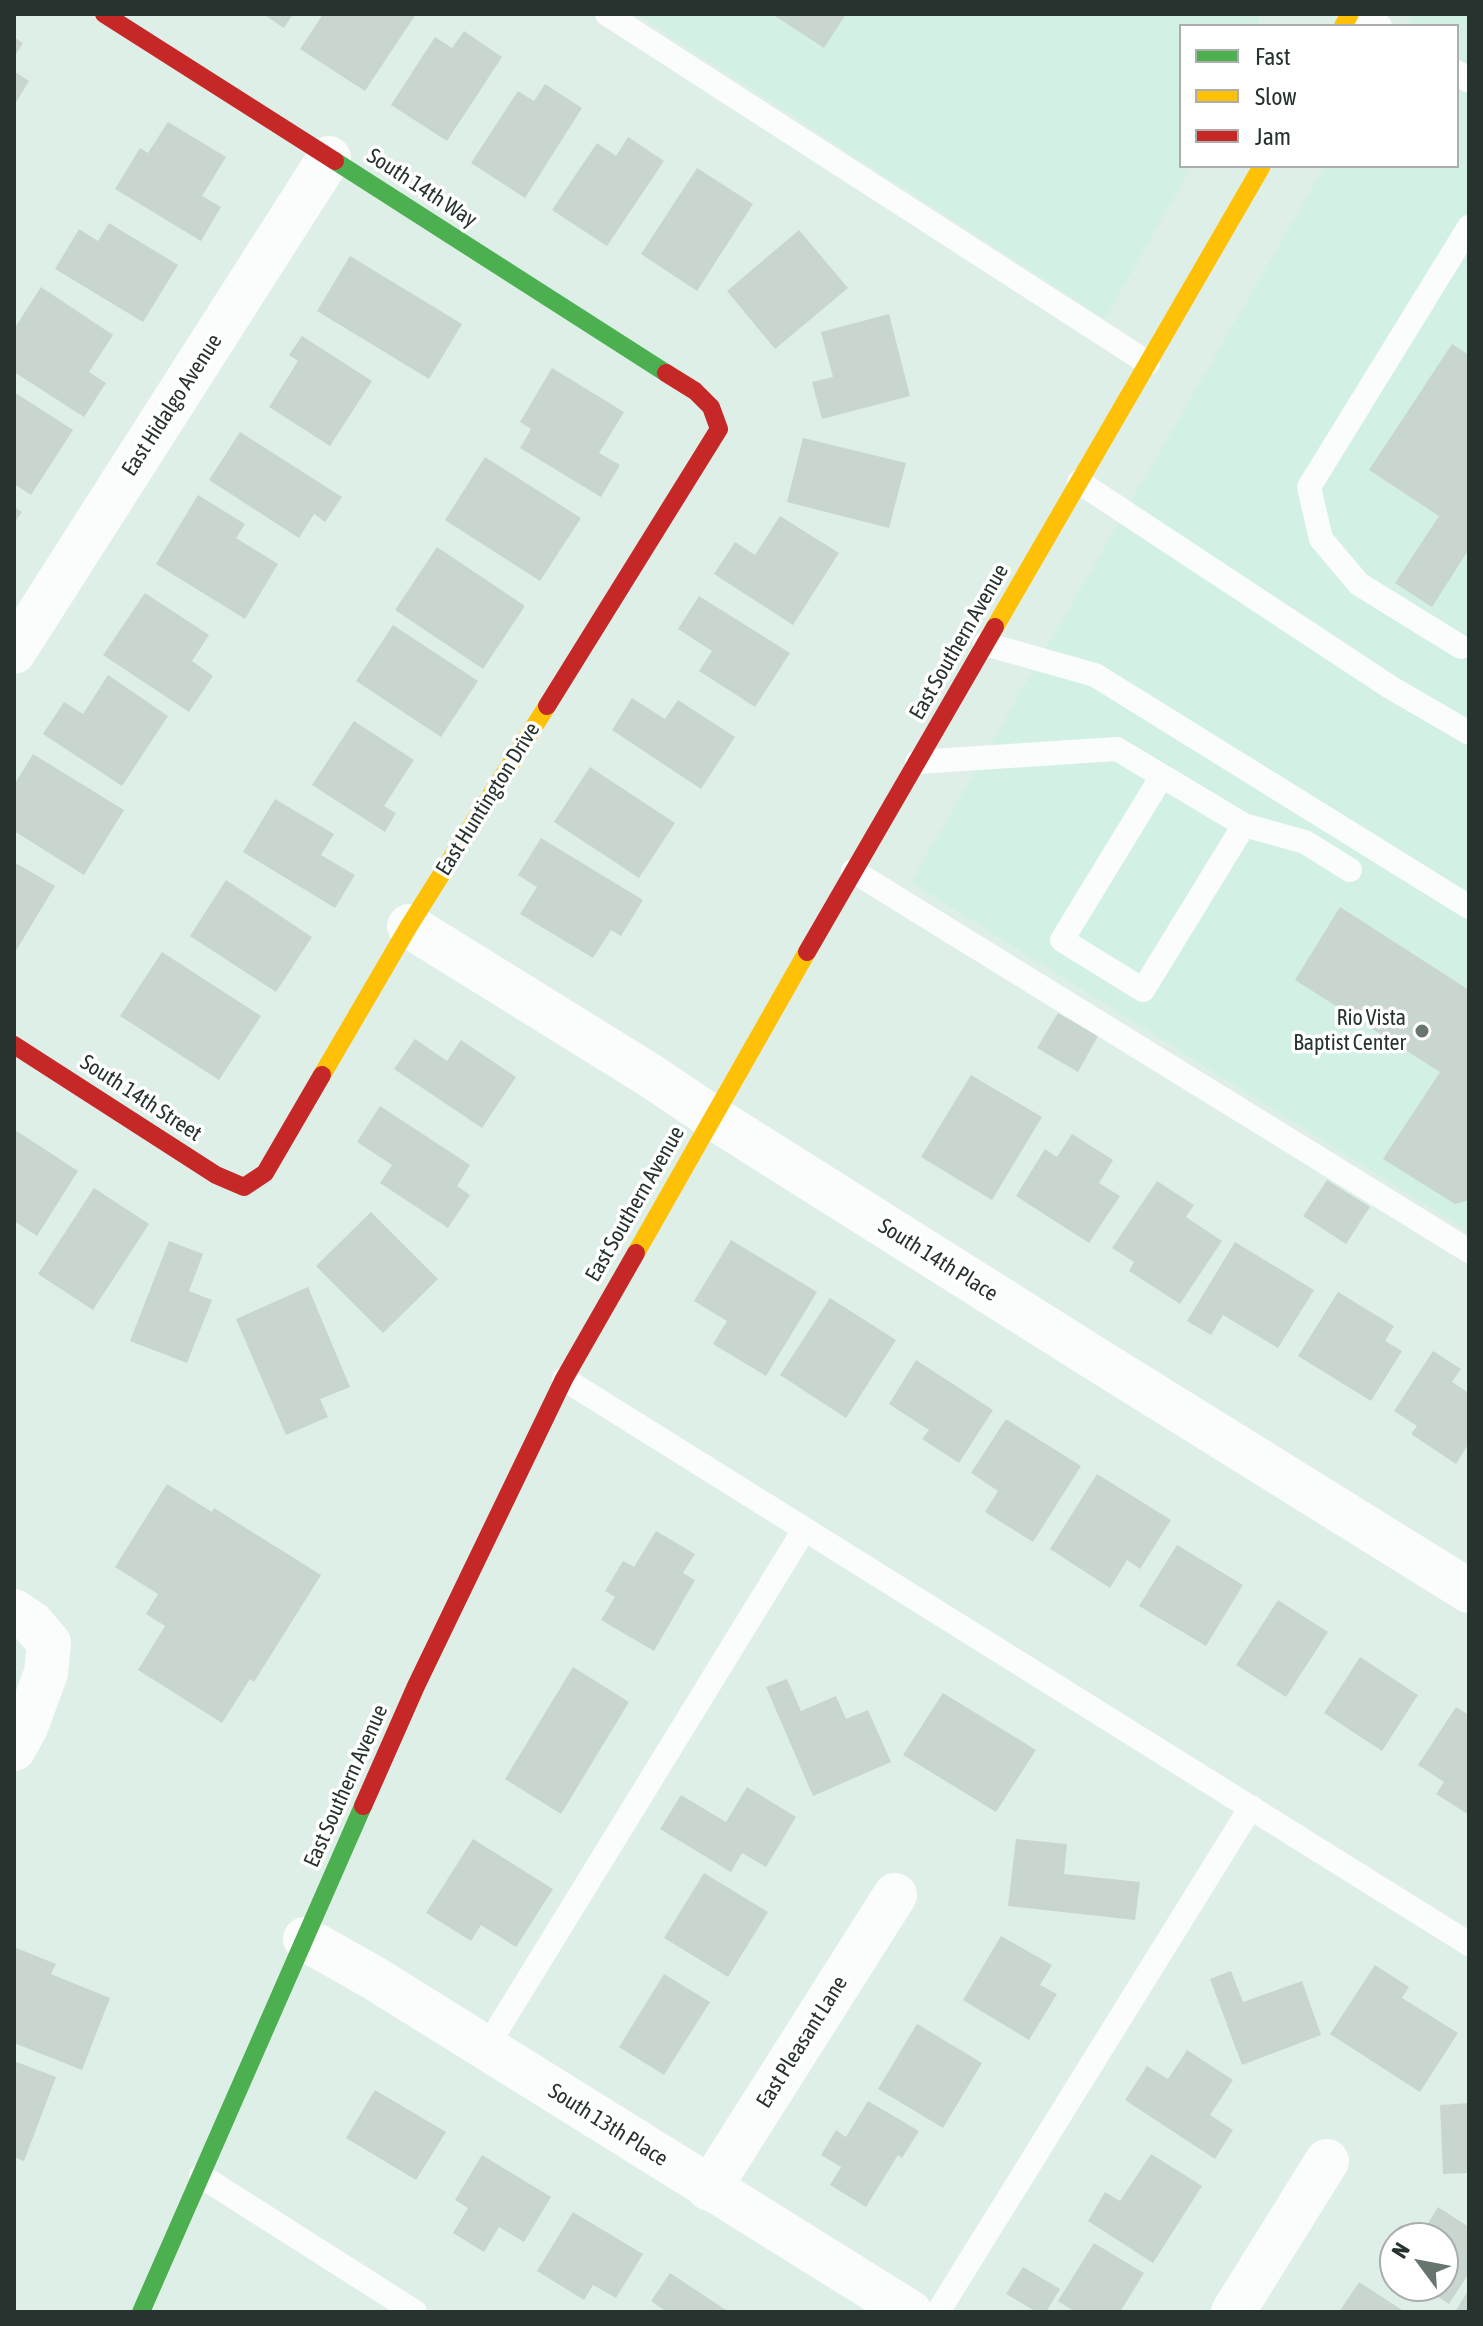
<!DOCTYPE html>
<style>
body{margin:0}
#map{position:relative;width:1483px;height:2326px;overflow:hidden;background:#deefe7;font-family:"Asap Condensed",sans-serif}
canvas{display:block}
.frame{position:absolute;inset:0;border:16px solid #27332e;pointer-events:none}
.legend{position:absolute;left:1179px;top:24px;width:280px;height:144px;box-sizing:border-box;background:#fff;border:2px solid #a9adab;margin:0;padding:10px 14px;list-style:none;font-size:24px;color:#27332e}
.legend li{display:flex;align-items:center;gap:16px;height:40px}
.legend b{width:40px;border:2px solid #a9adab}
.north{position:absolute;left:1379px;top:2222px;width:80px;height:80px;box-sizing:border-box;background:#fff;border:2px solid #a9adab;border-radius:50%;rotate:302deg;font-size:22px;font-weight:700;line-height:32px;text-align:center;color:#27332e}
.north::after{content:'';display:block;margin:auto;width:28px;height:36px;background:#67756f;clip-path:polygon(50% 0,100% 100%,50% 72%,0 100%)}
</style>
<div id="map">
<canvas width="1483" height="2326"></canvas>
<div class="frame"></div>
<ul class="legend">
<li><b style="height:10px;background:#4caf50"></b>Fast</li>
<li><b style="height:10px;background:#ffc107"></b>Slow</li>
<li><b style="height:10px;background:#c62828"></b>Jam</li>
</ul>
<div class="north">N</div>
</div>
<script>
const c = document.querySelector('canvas').getContext('2d');
c.lineJoin = 'round';
function fillPath(path, color) { c.fillStyle = color; c.fill(path, 'evenodd'); }
const poly = rows => new Path2D(rows.map(r => 'M' + r).join(''));
function stroke(path, color, width, dash) { c.strokeStyle = color; c.lineWidth = width; c.lineCap = dash ? 'butt' : 'round'; c.setLineDash(dash || []); c.stroke(path); }
function drawText(font, color, halo, rows, align = 'center') {
  c.font = font + ' "Asap Condensed",sans-serif'; c.lineWidth = 7; c.setLineDash([]); c.textBaseline = 'middle'; c.strokeStyle = halo; c.fillStyle = color; for (const [text, x, y, turn = 0] of rows) {
    c.save(); c.translate(x, y); c.rotate((+turn || 0) * Math.PI / 180); c.textAlign = isNaN(turn) ? turn : align; if (halo) c.strokeText(text, 0, 0); c.fillText(text, 0, 0); c.restore();
  }
}
fillPath(poly([
 [636,14,1259,14,1259,26,1181,26,1181,166,1192,166,1105,319],
 [1413,14,1469,14,1469,1232,911,882,1325,166,1457,166,1457,26,1406,26]
]), '#d2f0e3');
fillPath(poly([
 [263,14,293,14,284,28],
 [323,14,416,14,365,91,300,49],
 [772,14,846,14,824,48],
 [464,31,502,57,447,141,391,105,435,37,452,48],
 [14,37,23,43,14,57],
 [14,71,29,81,14,106],
 [545,84,582,108,525,198,471,163,518,91,534,101],
 [168,122,226,157,202,196,221,207,201,241,115,189,140,148,148,153],
 [628,137,664,161,607,246,552,210,597,143,616,156],
 [697,168,753,204,697,291,641,254],
 [109,223,178,265,143,322,55,269,79,229,98,241],
 [799,230,848,288,775,349,727,291],
 [350,256,462,324,429,379,317,311],
 [41,287,113,335,89,372,106,383,84,417,14,372,14,329],
 [889,314,910,396,822,419,812,382,833,377,821,332],
 [302,336,372,381,330,446,269,407,298,361,289,355],
 [1452,344,1469,355,1469,549,1432,607,1395,583,1439,516,1369,470],
 [552,368,624,412,599,453,620,465,601,497,520,448,531,429,520,422],
 [14,392,73,430,31,495,14,484],
 [240,432,342,497,325,522,314,514,299,538,209,480],
 [803,438,906,463,889,528,787,502],
 [485,457,581,518,540,581,445,520],
 [198,495,245,524,236,538,278,564,245,619,156,564],
 [14,507,22,512,14,523],
 [780,516,839,553,793,625,714,574,735,542,755,555],
 [437,547,525,606,483,669,395,610],
 [145,593,209,635,192,661,213,676,189,712,103,655],
 [699,596,790,653,755,707,699,671,712,651,678,629],
 [393,625,478,681,441,737,356,681],
 [108,675,168,716,122,786,43,734,64,702,83,714],
 [632,698,665,719,678,700,735,737,701,789,612,730],
 [354,721,414,760,384,806,396,813,385,832,312,785],
 [33,754,124,810,84,875,14,831,14,785],
 [590,767,675,823,639,878,554,822],
 [275,799,334,834,321,855,355,875,335,908,243,852],
 [541,838,643,900,621,936,611,930,593,958,520,914,537,887,518,875],
 [14,862,55,886,14,954],
 [226,880,312,937,276,992,190,936],
 [1340,907,1469,990,1469,1200,1455,1204,1383,1159,1440,1072,1295,980],
 [162,952,261,1016,219,1080,120,1016],
 [1058,1013,1098,1036,1078,1072,1037,1048],
 [415,1039,447,1061,461,1040,516,1077,482,1128,394,1069],
 [971,1075,1042,1117,992,1200,921,1157],
 [380,1106,470,1165,457,1186,470,1195,448,1228,380,1183,392,1165,357,1142],
 [15,1130,78,1171,37,1236,14,1221],
 [1072,1134,1113,1160,1099,1183,1120,1196,1089,1243,1016,1196,1045,1149,1057,1157],
 [1327,1180,1370,1207,1346,1244,1303,1216],
 [1157,1181,1194,1205,1186,1217,1222,1241,1180,1304,1129,1271,1134,1262,1112,1248],
 [94,1188,149,1224,93,1310,38,1274],
 [371,1212,438,1279,383,1333,316,1266],
 [731,1240,817,1292,766,1376,713,1344,727,1321,694,1301],
 [169,1241,203,1254,189,1291,212,1300,187,1363,130,1341],
 [1235,1242,1314,1290,1278,1348,1223,1315,1211,1335,1187,1321],
 [308,1287,350,1387,320,1399,328,1417,286,1435,236,1319],
 [1338,1292,1394,1326,1385,1341,1402,1351,1371,1401,1298,1356],
 [830,1298,896,1340,846,1418,780,1375],
 [1433,1351,1461,1369,1452,1382,1469,1393,1469,1443,1456,1464,1411,1434,1417,1426,1394,1411],
 [916,1360,993,1410,959,1463,922,1439,929,1430,889,1404],
 [1006,1419,1081,1466,1033,1542,985,1512,998,1491,971,1473],
 [1097,1474,1171,1520,1140,1569,1127,1560,1110,1588,1050,1549],
 [167,1484,212,1512,214,1508,321,1575,254,1682,250,1679,222,1723,138,1670,165,1626,146,1614,158,1594,115,1567],
 [656,1531,695,1554,683,1573,695,1580,654,1651,601,1620,615,1597,605,1591,623,1561,634,1567],
 [1177,1545,1243,1585,1206,1646,1139,1606],
 [1278,1600,1328,1632,1286,1697,1236,1665],
 [1360,1657,1418,1695,1382,1751,1324,1713],
 [573,1667,629,1702,561,1814,505,1779],
 [787,1679,801,1711,836,1696,846,1719,868,1710,891,1762,813,1796,766,1687],
 [943,1693,1036,1750,996,1812,903,1755],
 [1456,1707,1469,1715,1469,1815,1436,1794,1444,1782,1418,1765],
 [747,1787,796,1817,766,1867,742,1853,731,1872,660,1829,681,1795,726,1822],
 [473,1839,553,1889,516,1947,481,1925,471,1941,426,1913],
 [1016,1839,1067,1844,1064,1874,1140,1882,1135,1920,1008,1906],
 [704,1873,768,1912,728,1977,664,1938],
 [1001,1936,1052,1965,1040,1985,1057,1994,1029,2040,963,2000],
 [14,1947,56,1964,51,1974,110,1998,82,2070,14,2043],
 [1375,1965,1409,1987,1402,1998,1458,2033,1420,2092,1330,2034],
 [1231,1971,1243,2002,1302,1981,1321,2035,1242,2065,1210,1979],
 [664,1974,710,2002,664,2075,619,2047],
 [917,2024,982,2063,943,2128,878,2089],
 [1187,2050,1233,2080,1210,2115,1233,2130,1215,2159,1125,2100,1147,2066,1168,2079],
 [14,2061,56,2077,24,2161,14,2157],
 [375,2090,446,2132,416,2180,346,2138],
 [868,2101,919,2131,902,2158,898,2155,866,2207,830,2185,841,2167,821,2155,836,2130,846,2137],
 [1469,2103,1469,2173,1443,2174,1440,2105],
 [1151,2154,1202,2186,1153,2263,1088,2221,1105,2192,1120,2201],
 [482,2155,551,2197,524,2242,499,2227,484,2252,453,2233,468,2208,455,2200],
 [1438,2207,1469,2227,1469,2273,1449,2304,1421,2286,1443,2286,1443,2238,1419,2238],
 [573,2212,643,2254,616,2298,593,2285,584,2300,537,2271],
 [1094,2243,1144,2273,1120,2312,1075,2312,1058,2301],
 [1023,2267,1060,2289,1046,2312,1037,2312,1006,2294],
 [670,2273,729,2312,663,2312,664,2310,651,2301],
 [1359,2282,1405,2312,1339,2312],
 [1469,2289,1469,2312,1455,2312]
]), '#c9d6d0');
stroke(poly([
 [607,14,1148,363],
 [1360,14,1380,26],
 [1457,72,1469,81],
 [1079,482,1390,687,1469,733],
 [985,644,1095,675,1469,907],
 [1461,647,1359,584,1321,539,1309,487,1469,227],
 [917,762,1117,749,1244,825,1305,842,1350,870],
 [1162,776,1062,940,1143,990,1244,825],
 [853,871,1469,1251],
 [564,1379,1469,1944],
 [486,2048,804,1530],
 [201,2176,415,2312],
 [938,2312,1251,1807]
]), '#fafdfb', 24);
stroke(poly([
 [14,652,329,158],
 [409,926,651,1076,712,1117,1099,1361,1469,1591],
 [14,1611,32,1623,49,1643,46,1673,26,1727,14,1749],
 [305,1939,374,1978,910,2312],
 [709,2189,895,1895],
 [1233,2312,1327,2161]
]), '#fafdfb', 44);
stroke(poly([
 [335,161,666,373],
 [141,2312,363,1806]
]), '#4caf50', 18);
stroke(poly([
 [1343,26,1350,14],
 [995,627,1262,166],
 [322,1075,409,926,547,706],
 [636,1253,807,952]
]), '#ffc107', 18);
stroke(poly([
 [104,14,335,161],
 [547,706,719,429,711,407,695,391,666,373],
 [807,952,995,627],
 [14,1045,216,1175,244,1187,265,1173,322,1075],
 [363,1806,416,1686,564,1379,636,1253]
]), '#c62828', 18);
for (const [x, y, r, color] of [
 [1422,1031,8,"#67756f"]
]) { const dot = new Path2D(); dot.arc(x, y, r, 0, 2 * Math.PI); c.fillStyle = color; c.fill(dot); stroke(dot, '#fff', 3); }
drawText('22px', '#27332e', '#fff', [
 ["South 14th Way",422,188,33],
 ["East Hidalgo Avenue",172,405,-57],
 ["East Southern Avenue",959,642,-60],
 ["East Huntington Drive",488,799,-58],
 ["South 14th Street",141,1098,33],
 ["East Southern Avenue",635,1204,-60],
 ["South 14th Place",938,1260,32],
 ["East Southern Avenue",346,1786,-66],
 ["East Pleasant Lane",802,2042,-58],
 ["South 13th Place",608,2125,32]
]);
drawText('22px', '#27332e', '#fff', [
 ["Rio Vista",1406,1018],
 ["Baptist Center",1406,1043]
], 'right');
</script>
